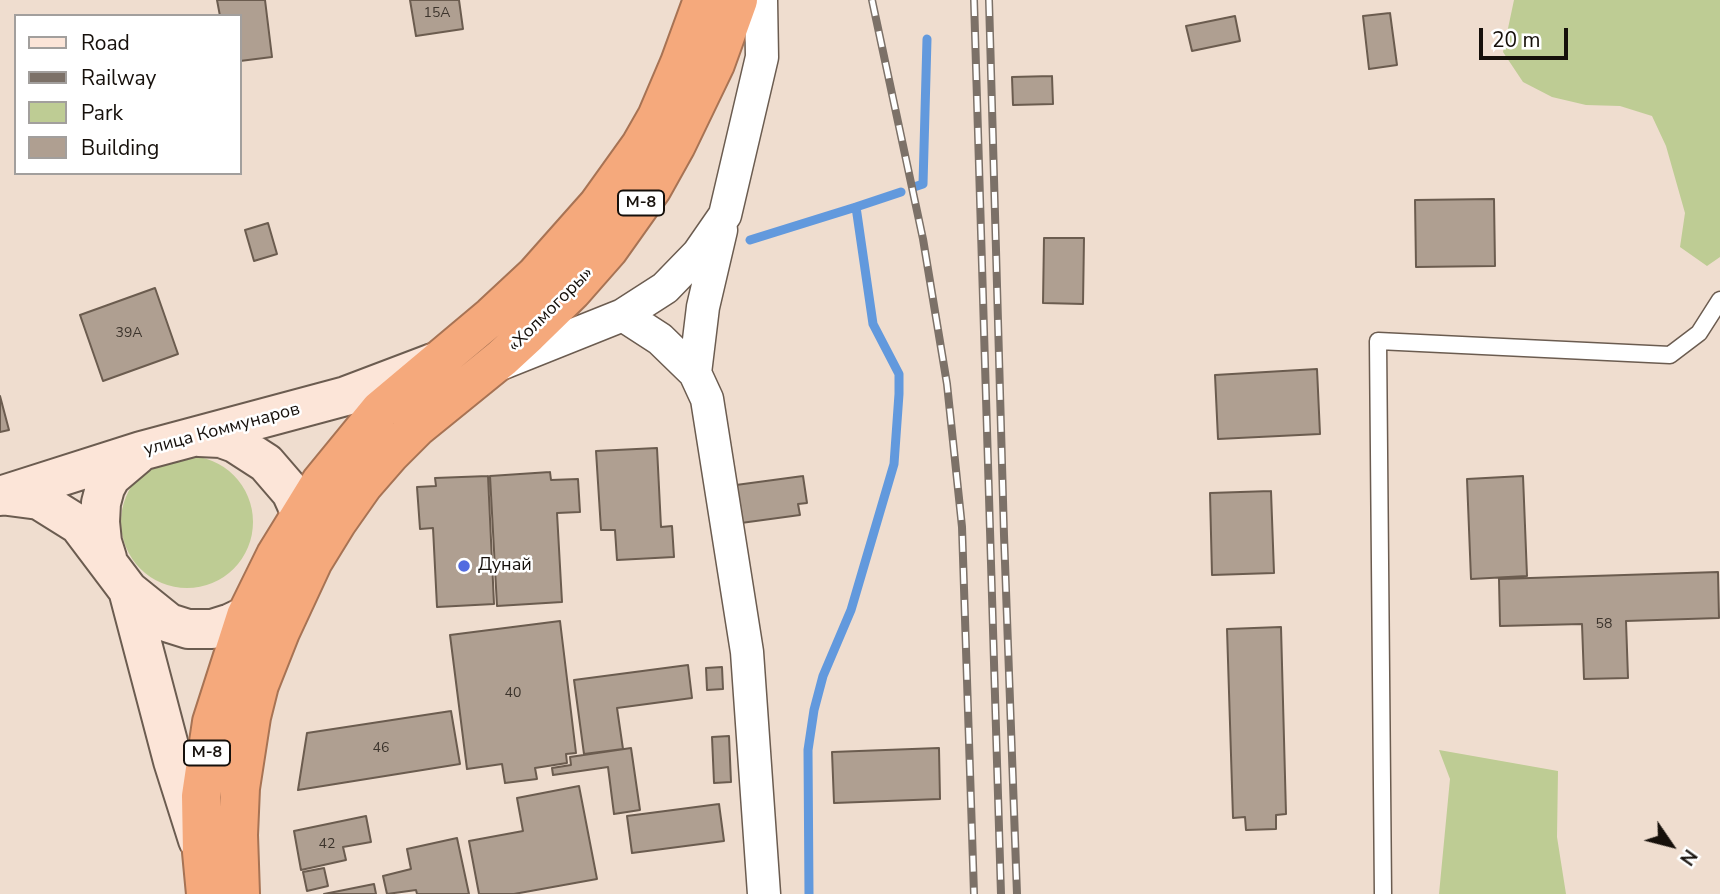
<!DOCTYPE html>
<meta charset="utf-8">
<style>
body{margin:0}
#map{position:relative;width:1720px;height:894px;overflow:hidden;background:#efddcf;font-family:"Nunito Sans",sans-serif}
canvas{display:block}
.legend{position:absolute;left:14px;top:14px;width:228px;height:161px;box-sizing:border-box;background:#fff;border:2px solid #a29f9d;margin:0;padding:9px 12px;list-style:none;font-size:21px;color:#16100b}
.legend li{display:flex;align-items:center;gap:14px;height:35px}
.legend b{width:35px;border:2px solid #a29f9d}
.north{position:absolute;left:1636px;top:810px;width:70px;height:70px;-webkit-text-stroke:5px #fff;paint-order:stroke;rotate:125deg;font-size:19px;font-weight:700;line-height:28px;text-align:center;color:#16100b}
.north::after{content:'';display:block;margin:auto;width:24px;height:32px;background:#16100b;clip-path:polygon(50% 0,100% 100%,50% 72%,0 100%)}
.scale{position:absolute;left:1479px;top:28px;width:89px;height:32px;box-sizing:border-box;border:4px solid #16100b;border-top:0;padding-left:9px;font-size:21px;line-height:24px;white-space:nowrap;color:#16100b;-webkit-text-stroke:5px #fff;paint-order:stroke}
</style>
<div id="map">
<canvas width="1720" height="894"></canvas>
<ul class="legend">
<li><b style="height:9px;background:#fce5d8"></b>Road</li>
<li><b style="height:9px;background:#7c7168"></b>Railway</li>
<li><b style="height:19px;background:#becc94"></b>Park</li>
<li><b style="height:19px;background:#af9f91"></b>Building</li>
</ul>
<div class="north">N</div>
<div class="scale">20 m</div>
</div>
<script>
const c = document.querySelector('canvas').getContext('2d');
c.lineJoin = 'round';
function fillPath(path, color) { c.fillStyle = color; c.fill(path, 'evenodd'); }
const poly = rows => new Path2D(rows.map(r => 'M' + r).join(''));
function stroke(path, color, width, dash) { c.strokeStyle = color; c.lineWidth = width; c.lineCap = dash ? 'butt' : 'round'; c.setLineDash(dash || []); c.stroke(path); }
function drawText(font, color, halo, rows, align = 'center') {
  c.font = font + ' "Nunito Sans",sans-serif'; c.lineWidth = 5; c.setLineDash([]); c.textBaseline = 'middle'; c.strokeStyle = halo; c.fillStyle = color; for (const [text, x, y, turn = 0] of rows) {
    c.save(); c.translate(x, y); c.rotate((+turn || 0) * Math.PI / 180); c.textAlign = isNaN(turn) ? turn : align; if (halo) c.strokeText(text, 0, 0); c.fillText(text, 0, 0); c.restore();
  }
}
fillPath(poly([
 [1514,0,1720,0,1720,257,1707,266,1680,247,1685,213,1666,146,1652,116,1620,106,1586,105,1552,97,1523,82,1503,52],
 '121 522a66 66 0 1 1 132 0a66 66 0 1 1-132 0Z',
 [1439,750,1558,771,1557,837,1566,894,1439,894,1450,779]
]), '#becc94');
stroke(poly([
 [914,187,923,184,927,39],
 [750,240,856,207],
 [809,894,808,750,814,710,823,676,851,610,894,464,899,394,899,374,873,324,856,207,901,192]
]), '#6299dd', 9);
const building = poly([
 [217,0,265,0,272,57,240,61,240,16,220,16,217,0],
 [410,0,459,0,463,29,416,36,410,0],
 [1390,13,1397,65,1369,69,1363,16,1390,13],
 [1235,16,1240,41,1192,51,1186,26,1235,16],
 [1052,76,1053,104,1013,105,1012,77,1052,76],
 [1494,199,1495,266,1416,267,1415,200,1494,199],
 [268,223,277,254,254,261,245,230,268,223],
 [1044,238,1084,238,1083,304,1043,303,1044,238],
 [155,288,178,354,103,381,80,315,155,288],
 [1317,369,1320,434,1218,439,1215,375,1317,369],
 [0,396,9,430,0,432,0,396],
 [657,448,661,527,672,526,674,557,617,560,615,530,601,530,596,451,657,448],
 [550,472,551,480,578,479,580,512,557,513,562,602,497,606,490,476,550,472],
 [488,476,494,604,437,607,433,528,420,529,417,487,436,486,435,478,488,476],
 [803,476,807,503,798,504,800,515,741,523,736,485,803,476],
 [1523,476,1527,576,1471,579,1467,479,1523,476],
 [1271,491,1274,573,1212,575,1210,493,1271,491],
 [1718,572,1719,618,1626,621,1628,678,1584,679,1582,624,1500,626,1499,579,1718,572],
 [560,621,576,753,566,754,567,763,535,768,537,779,505,783,502,764,467,769,450,635,560,621],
 [1281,627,1286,814,1276,815,1276,829,1246,830,1245,817,1233,818,1227,629,1281,627],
 [688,665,692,698,617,708,623,749,584,754,574,680,688,665],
 [722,667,723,689,707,690,706,668,722,667],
 [451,711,460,764,298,790,307,733,451,711],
 [729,736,731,782,714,783,712,737,729,736],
 [631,748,640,810,614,814,608,767,553,775,552,768,571,765,570,757,631,748],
 [939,748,940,799,834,803,832,752,939,748],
 [579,786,597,879,514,894,479,894,469,841,523,831,517,798,579,786],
 [719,804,724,841,632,853,627,816,719,804],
 [366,816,371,842,343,847,346,860,301,870,294,831,366,816],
 [457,838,469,894,417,894,416,890,387,894,383,876,411,869,407,849,457,838],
 [324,868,328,886,307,891,303,872,324,868],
 [374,884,376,894,324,894,374,884]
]);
fillPath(building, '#af9f91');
stroke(building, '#6b5c4f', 2);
const lane = poly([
 [1383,894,1378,341,1670,355,1699,333,1720,300]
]);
const street = poly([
 [623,315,660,339,695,373,707,399,747,652,764,894],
 [503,363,623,315,665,288,698,254,725,215,762,57,761,0],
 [695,373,703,307,721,230]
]);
const secondary = poly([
 [199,437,221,438,235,443,266,463,291,492,301,514,306,541],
 [2,495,39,500,79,525,128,590,173,761,198,840],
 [0,496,141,451,346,396,433,363],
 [107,558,102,542,100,522,101,503,105,488,111,477,137,455],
 [128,590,169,623,188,629,212,629,231,623,269,605]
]);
const highway = poly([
 [206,894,202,852,201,796,212,722,246,616,276,555,321,482,380,410,492,316,535,276,598,205,641,145,657,117,680,63,703,0],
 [240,894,238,835,240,788,251,717,259,685,280,632,313,561,337,522,363,485,390,454,417,427,502,358,528,334,572,291,608,250,652,188,676,145,715,64,738,0]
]);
stroke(lane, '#6b5c50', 19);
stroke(street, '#6b5c50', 35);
stroke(secondary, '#6b5c50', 42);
stroke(highway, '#a77354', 42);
stroke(lane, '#fff', 16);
stroke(street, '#fff', 32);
stroke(secondary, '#fce5d8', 38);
stroke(highway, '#f5a97c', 38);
const rail = poly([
 [872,0,923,239,947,384,962,527,974,894],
 [974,0,1001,894],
 [989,0,1004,535,1017,894]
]);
stroke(rail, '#7c7168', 8);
stroke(rail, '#fff', 5, [16]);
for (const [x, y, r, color] of [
 [464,566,7,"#526be0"]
]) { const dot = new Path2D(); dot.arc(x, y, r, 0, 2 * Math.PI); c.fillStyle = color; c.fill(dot); stroke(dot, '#fff', 2.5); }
drawText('14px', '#3c342c', null, [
 ["15А",437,14],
 ["39А",129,334],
 ["58",1604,625],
 ["40",513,694],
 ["46",381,749],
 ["42",327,845]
]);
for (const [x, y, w] of [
 [641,203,46],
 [207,753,46]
]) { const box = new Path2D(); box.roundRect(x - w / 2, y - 12.5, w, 25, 5); c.fillStyle = '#fff'; c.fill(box); stroke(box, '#16100b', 2); }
drawText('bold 16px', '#16100b', null, [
 ["М-8",641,203],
 ["М-8",207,753]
]);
drawText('18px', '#16100b', '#fff', [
 ["«Холмогоры»",551,310,-45],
 ["улица Коммунаров",222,430,-15]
]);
drawText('18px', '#16100b', '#fff', [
 ["Дунай",478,566]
], 'left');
</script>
